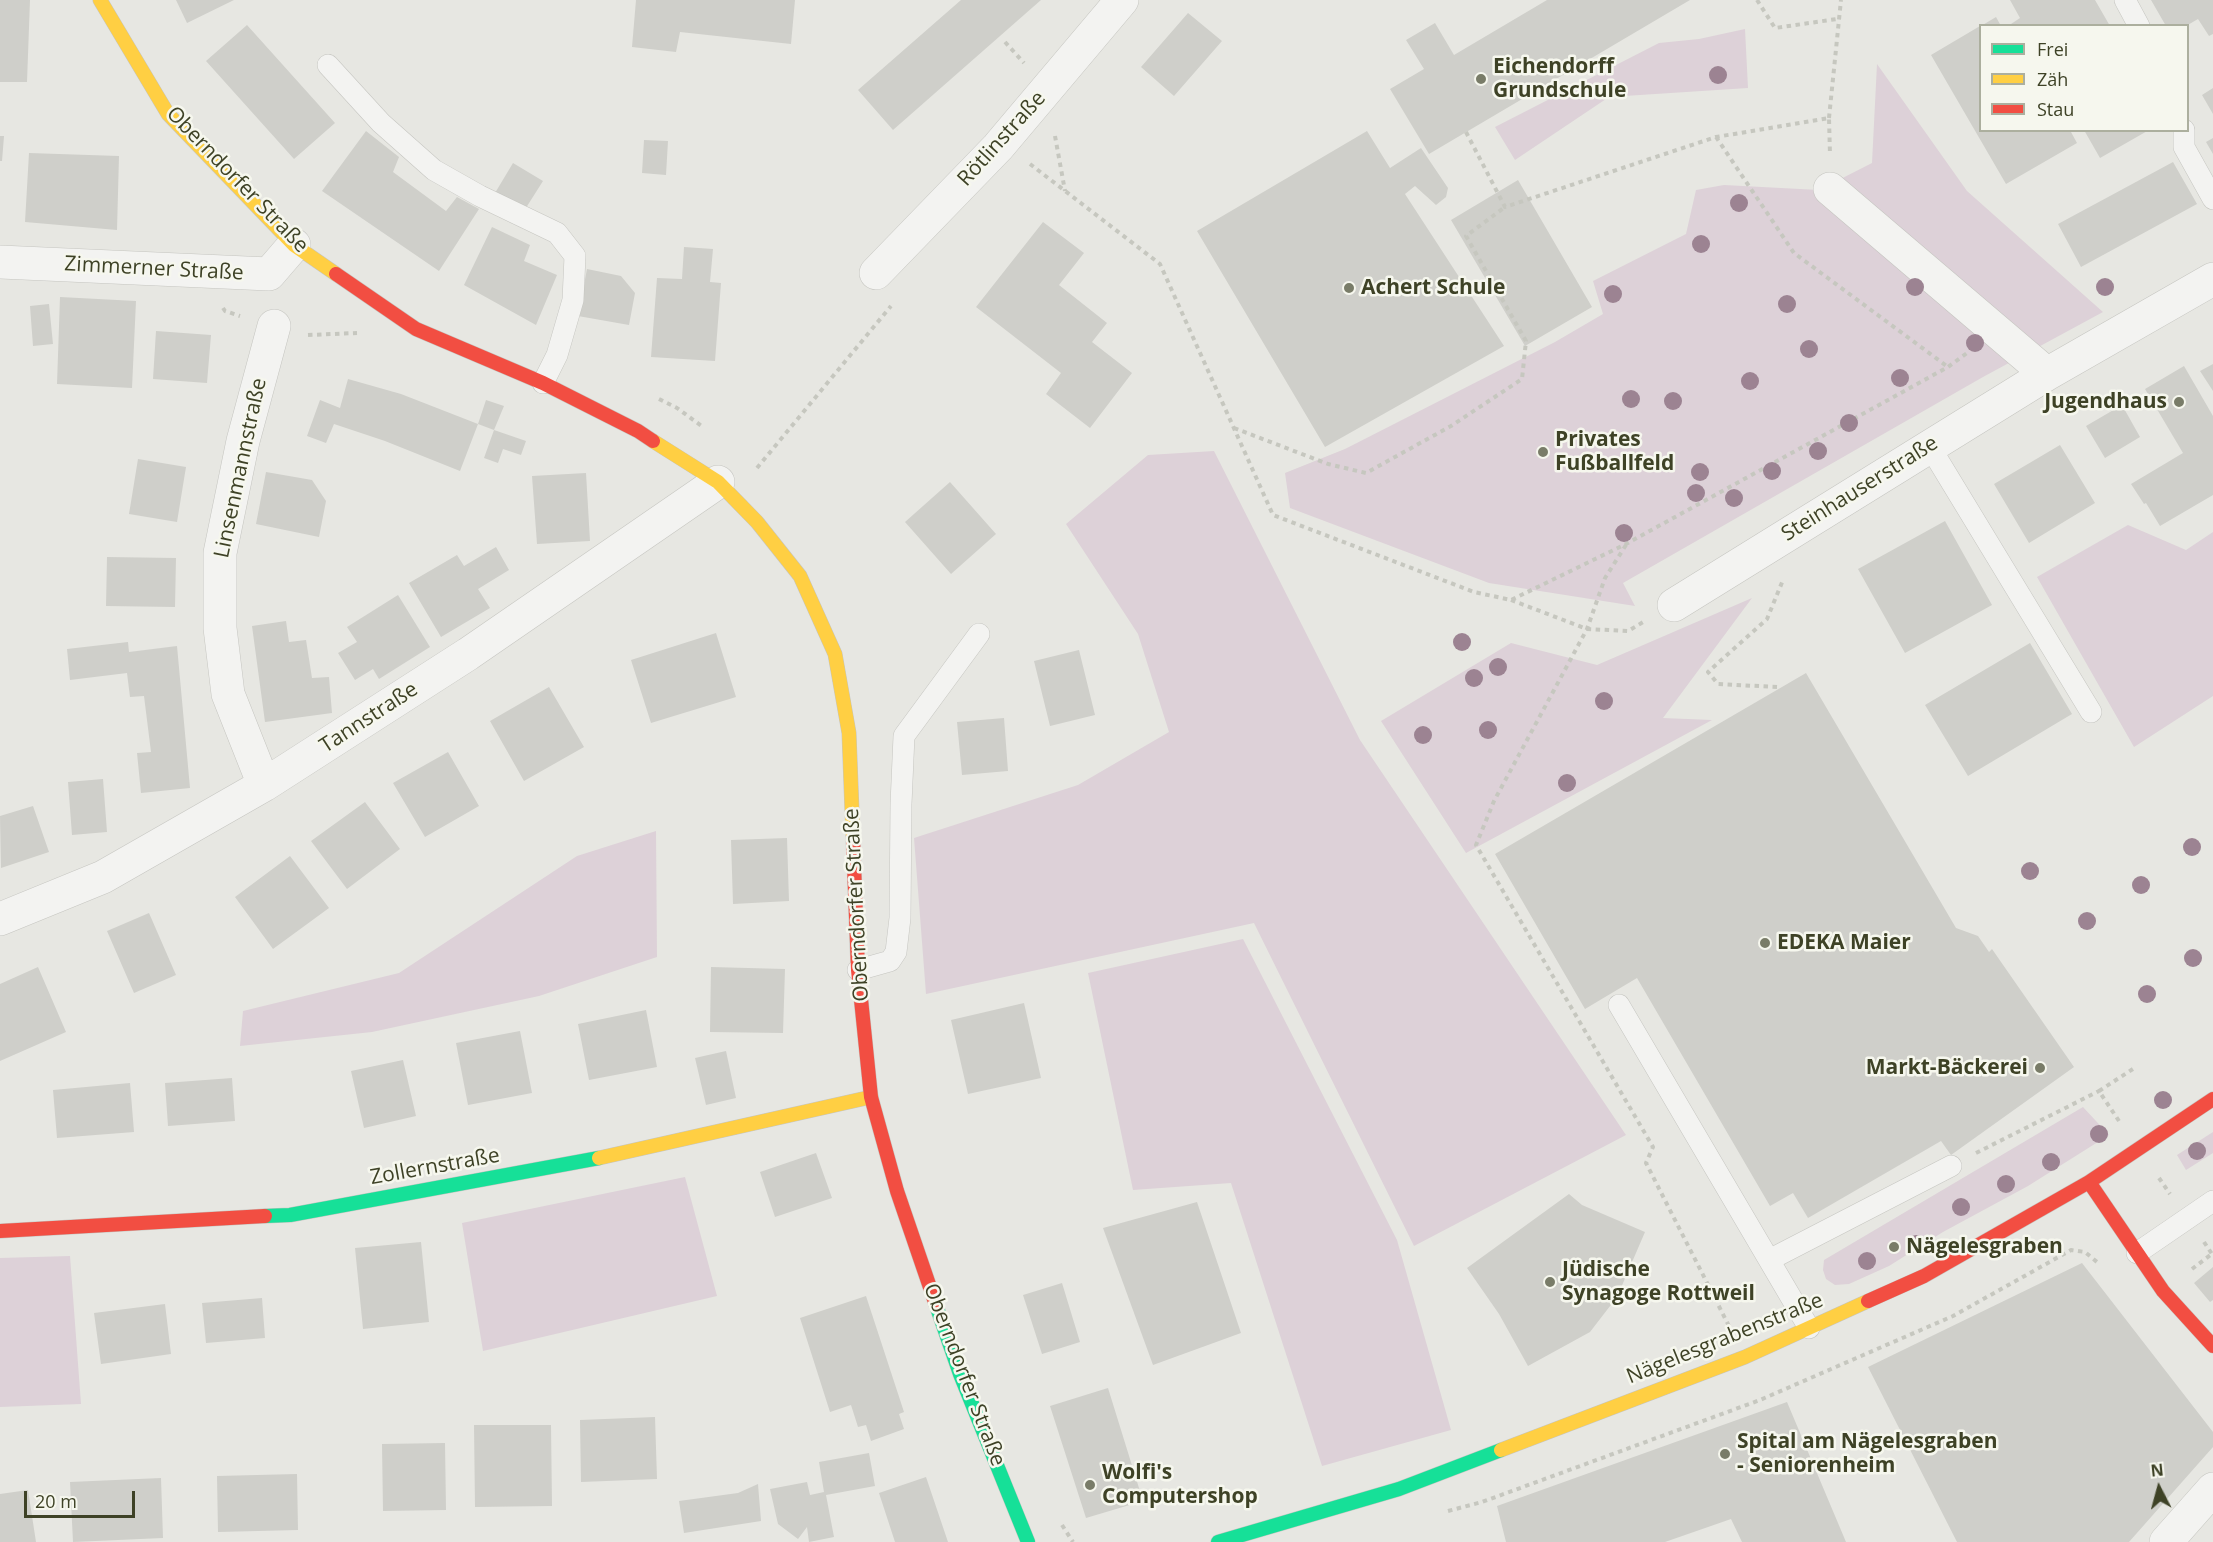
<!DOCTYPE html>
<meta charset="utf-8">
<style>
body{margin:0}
#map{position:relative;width:2213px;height:1542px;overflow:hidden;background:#e7e7e2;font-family:"Open Sans",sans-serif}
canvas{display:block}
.legend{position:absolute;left:1979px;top:24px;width:210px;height:108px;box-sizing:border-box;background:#f6f7ee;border:2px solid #acaf9e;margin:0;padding:8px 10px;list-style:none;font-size:18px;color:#3e4226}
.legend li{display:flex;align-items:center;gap:12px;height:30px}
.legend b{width:30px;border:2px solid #acaf9e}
.north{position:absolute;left:2129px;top:1458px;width:60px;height:60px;-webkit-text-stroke:4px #f6f7ee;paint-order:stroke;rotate:354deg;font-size:16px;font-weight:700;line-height:24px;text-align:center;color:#3e4226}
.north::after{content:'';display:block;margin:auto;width:21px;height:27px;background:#3e4226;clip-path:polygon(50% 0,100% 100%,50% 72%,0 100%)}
.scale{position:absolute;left:24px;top:1491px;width:111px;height:27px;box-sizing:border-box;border:3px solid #3e4226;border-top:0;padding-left:8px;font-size:18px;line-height:21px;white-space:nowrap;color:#3e4226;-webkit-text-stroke:4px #f6f7ee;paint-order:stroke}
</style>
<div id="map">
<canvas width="2213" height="1542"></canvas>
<ul class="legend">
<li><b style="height:8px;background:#16e098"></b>Frei</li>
<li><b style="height:8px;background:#ffcf43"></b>Zäh</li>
<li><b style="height:8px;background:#f24e42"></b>Stau</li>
</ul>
<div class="north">N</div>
<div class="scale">20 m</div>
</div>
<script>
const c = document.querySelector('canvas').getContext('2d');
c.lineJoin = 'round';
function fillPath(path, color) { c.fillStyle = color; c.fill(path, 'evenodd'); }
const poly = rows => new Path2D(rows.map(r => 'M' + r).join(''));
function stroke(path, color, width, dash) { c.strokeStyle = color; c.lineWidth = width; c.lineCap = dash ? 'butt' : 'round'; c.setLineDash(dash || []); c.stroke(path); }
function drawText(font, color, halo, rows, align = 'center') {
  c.font = font + ' "Open Sans",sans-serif'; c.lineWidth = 5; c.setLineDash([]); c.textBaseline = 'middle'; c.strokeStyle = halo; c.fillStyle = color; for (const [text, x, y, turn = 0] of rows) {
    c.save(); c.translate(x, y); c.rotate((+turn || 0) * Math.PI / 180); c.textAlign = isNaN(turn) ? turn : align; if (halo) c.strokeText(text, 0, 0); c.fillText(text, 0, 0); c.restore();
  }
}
fillPath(poly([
 [1745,29,1748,88,1609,97,1515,160,1495,127,1659,43,1699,39],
 [1877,64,1967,191,2103,312,1983,377,1623,583,1635,606,1489,583,1290,508,1285,473,1345,449,1555,342,1603,314,1593,281,1686,234,1696,190,1724,185,1819,190,1872,163],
 [1214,451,1360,740,1626,1135,1414,1246,1254,923,926,994,914,838,1078,785,1169,732,1138,634,1066,524,1148,455],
 [2128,525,2186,550,2213,532,2213,696,2134,747,2037,577],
 [1752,598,1663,718,1712,720,1466,853,1381,721,1511,643,1597,665],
 [656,831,657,957,539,996,372,1032,240,1046,243,1011,399,973,577,856],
 [1243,939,1397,1240,1451,1430,1322,1466,1231,1183,1133,1190,1088,973],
 [2083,1107,2109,1135,2028,1186,1943,1232,1889,1266,1849,1284,1835,1285,1826,1279,1823,1270,1824,1260],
 [2213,1132,2213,1153,2186,1170,2177,1155],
 [685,1177,717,1296,483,1351,462,1223],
 [70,1256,81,1404,0,1407,0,1258]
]), '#ddd1d8');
fillPath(poly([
 [0,0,30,0,27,82,0,82],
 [176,0,234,0,187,23],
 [636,0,795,0,791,44,680,32,676,52,632,47],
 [961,0,1041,0,893,130,858,90],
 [1547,0,1690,0,1429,154,1390,89,1424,69,1406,40,1435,23,1454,55],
 [2010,0,2095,0,2110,26,2008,26,2020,18],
 [2151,0,2213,0,2213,34,2209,36,2198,19,2186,26,2166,26],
 [1188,13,1222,41,1174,96,1141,67],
 [1996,17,2001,26,1981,26],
 [247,25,335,123,294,159,206,61],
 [1980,26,1980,130,2074,130,2071,132,2077,143,2006,184,1931,55],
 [2213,88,2213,114,2202,95],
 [2084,130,2149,130,2100,158],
 [366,131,399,157,393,172,446,211,457,197,479,209,439,271,322,191],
 [1367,131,1390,168,1421,148,1448,188,1446,197,1436,205,1415,186,1405,194,1504,346,1325,447,1197,231],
 [0,136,4,136,2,161,0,161],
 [2213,138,2213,154,2206,142],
 [644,140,668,141,666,175,642,173],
 [29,153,119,156,117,230,25,222],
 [2173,162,2197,204,2081,267,2058,224],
 [513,163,543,181,524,211,495,193],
 [1518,180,1592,307,1525,346,1451,220],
 [1043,222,1084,253,1059,285,1107,323,1092,342,1132,373,1090,428,1046,394,1061,373,976,307],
 [492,227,530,245,524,261,557,275,536,325,464,285],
 [684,247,713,249,710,282,721,283,715,361,651,357,657,278,682,279],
 [587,269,621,276,635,293,629,325,578,316],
 [60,297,136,301,132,388,57,384],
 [49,304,53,344,33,346,30,306],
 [156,331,211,335,207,383,153,379],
 [2213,364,2213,391,2200,371],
 [2184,366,2213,416,2213,495,2160,526,2146,503,2144,504,2131,484,2183,453,2145,389],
 [348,379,401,394,478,424,460,471,385,441,334,424,326,443,307,436,320,400,340,408],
 [486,400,504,406,494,430,478,424],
 [2122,405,2140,437,2105,458,2086,426],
 [494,430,526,441,521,455,503,449,498,463,484,458],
 [2060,445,2095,503,2029,543,1994,484],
 [138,459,186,467,177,522,129,514],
 [266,472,312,480,326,501,319,537,256,524],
 [586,473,590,541,537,544,532,476],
 [950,482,996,534,951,574,905,522],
 [1945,521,1992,605,1905,653,1858,569],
 [496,547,509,570,478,589,490,608,441,637,409,583,457,555,464,566],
 [107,557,176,558,175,607,106,606],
 [398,595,430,647,379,679,373,669,355,680,338,653,357,642,347,627],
 [286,621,289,642,306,640,312,678,329,677,332,713,265,722,252,626],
 [716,633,736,697,651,723,631,660],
 [128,642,129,652,177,646,190,788,141,793,137,753,151,752,144,696,130,697,127,673,70,680,67,649],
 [2030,643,2072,714,1968,776,1925,705],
 [1079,650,1095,715,1050,726,1034,661],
 [1806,673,1956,928,1978,936,1989,952,1992,949,2074,1067,1951,1155,1941,1141,1808,1218,1793,1193,1770,1206,1637,978,1585,1009,1495,854],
 [549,687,584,747,524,781,490,721],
 [1004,718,1008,771,962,775,957,722],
 [448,752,479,806,425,837,393,783],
 [103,779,107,832,72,835,68,782],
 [365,802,400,849,347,889,311,841],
 [33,806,49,852,1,868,0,816],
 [787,838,789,901,733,904,731,840],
 [290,856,329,908,273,949,235,897],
 [149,913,176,975,134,993,107,931],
 [38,967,66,1032,0,1061,0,984],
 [711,967,785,969,783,1033,710,1032],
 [1024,1003,1041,1078,968,1094,951,1020],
 [646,1010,657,1067,589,1080,578,1024],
 [520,1031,532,1093,468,1105,456,1043],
 [726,1051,736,1098,706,1105,695,1058],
 [403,1060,416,1116,364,1128,351,1071],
 [232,1078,235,1121,168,1126,165,1083],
 [130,1083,134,1132,57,1138,53,1090],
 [816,1153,832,1198,775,1217,760,1172],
 [1569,1194,1582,1205,1645,1232,1617,1297,1590,1332,1528,1366,1499,1314,1467,1268],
 [1197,1202,1241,1333,1153,1365,1103,1228],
 [421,1242,429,1322,363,1329,355,1248],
 [2082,1263,2213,1432,2213,1447,2129,1542,1957,1542,1868,1367],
 [2213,1267,2213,1300,2210,1302,2194,1283],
 [1062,1283,1080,1342,1042,1354,1023,1295],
 [866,1296,904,1412,899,1414,904,1429,871,1441,866,1425,858,1427,851,1405,830,1412,800,1318],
 [262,1298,265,1338,206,1343,202,1303],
 [165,1304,171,1354,101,1364,94,1313],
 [1108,1388,1143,1501,1086,1518,1050,1406],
 [1787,1402,1846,1542,1742,1542,1731,1519,1665,1542,1506,1542,1497,1506],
 [655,1417,657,1479,581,1482,580,1420],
 [474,1425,551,1425,552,1506,475,1507],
 [445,1443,446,1510,383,1511,382,1444],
 [869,1453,875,1486,826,1495,834,1537,809,1542,807,1527,798,1539,778,1524,770,1489,807,1482,810,1495,824,1492,819,1462],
 [297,1474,298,1530,218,1532,217,1476],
 [926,1477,948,1542,895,1542,879,1493],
 [161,1478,163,1538,73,1542,70,1482],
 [758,1484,761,1521,684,1533,679,1501,738,1493],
 [28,1490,36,1542,0,1542,0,1494]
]), '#cfcfca');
const lane = poly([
 [2125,0,2139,26],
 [328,65,381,123,434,170,480,196,557,233,575,256,573,300,557,355,543,383],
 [2184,130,2184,147,2213,199],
 [1930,447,2091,712],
 [858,970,890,961,896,952,900,918,901,804,904,736,979,634],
 [1619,1005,1809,1328],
 [2137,1253,2213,1201],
 [1769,1260,1951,1166]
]);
const street = poly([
 [1830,189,2047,374],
 [0,262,269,274,294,245],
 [876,273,998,147,1122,0],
 [1674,605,2047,374,2213,279],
 [264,785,228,694,220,628,220,553,243,441,274,326],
 [0,919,103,877,264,785,468,654,718,482],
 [2166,1542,2213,1489]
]);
const fast = poly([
 [265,1216,290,1215,599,1158],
 [935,1302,960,1374,1028,1542],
 [1218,1542,1399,1489,1501,1450]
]);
const slow = poly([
 [100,0,168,114,294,245,336,274],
 [653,441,718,482,757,522,800,576,835,654,849,733,853,838],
 [599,1158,871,1097],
 [1501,1450,1745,1357,1868,1301]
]);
const jam = poly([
 [336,274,416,329,543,383,638,431,653,441],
 [853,838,858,970,871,1097,897,1191,935,1302],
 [2089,1182,2163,1291,2213,1346],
 [0,1231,265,1216],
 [1868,1301,1924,1276,2089,1182,2213,1099]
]);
stroke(lane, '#c5c5c0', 22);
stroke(street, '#c5c5c0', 34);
stroke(fast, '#c5c5c0', 15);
stroke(slow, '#c5c5c0', 15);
stroke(jam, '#c5c5c0', 15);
stroke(poly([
 [1757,0,1775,28,1837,19],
 [1005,42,1024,63],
 [1829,118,1841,0],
 [1466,132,1505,207,1716,137,1829,118,1830,155],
 [1055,136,1065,191],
 [1716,137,1794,253,1948,367],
 [1030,164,1160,264,1273,515,1474,592,1511,600,1626,544,1948,367,1967,353],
 [223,308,225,311,240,316],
 [308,335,357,333],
 [659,399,677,408,703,427],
 [1234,428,1328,464,1366,473,1451,426,1522,379,1526,341,1466,236,1505,207],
 [757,468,891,306],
 [1626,545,1605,578,1587,629,1494,801,1476,845,1653,1147,1646,1163,1729,1326],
 [1511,600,1587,629,1628,631,1645,621],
 [1777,687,1718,684,1708,672,1767,619,1783,580],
 [2119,1121,2099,1091,2136,1067],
 [1976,1153,2099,1091],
 [2159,1178,2170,1194],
 [2204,1242,2212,1254],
 [2192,1269,2213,1253],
 [1448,1511,1482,1502,1760,1400,1953,1316,2071,1250,2085,1252,2097,1262],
 [1062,1525,1073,1542]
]), '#c6c7bf', 4, [4.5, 4.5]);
stroke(lane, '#f3f3f1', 21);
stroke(street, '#f3f3f1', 33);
stroke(fast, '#16e098', 14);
stroke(slow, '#ffcf43', 14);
stroke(jam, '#f24e42', 14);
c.fillStyle = '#9c8392';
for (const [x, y] of [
 [1718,75],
 [1739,203],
 [1701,244],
 [1915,287],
 [2105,287],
 [1613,294],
 [1787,304],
 [1975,343],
 [1809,349],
 [1900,378],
 [1750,381],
 [1631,399],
 [1673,401],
 [1849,423],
 [1818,451],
 [1772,471],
 [1700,472],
 [1696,493],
 [1734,498],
 [1624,533],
 [1462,642],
 [1498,667],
 [1474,678],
 [1604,701],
 [1488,730],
 [1423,735],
 [1567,783],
 [2192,847],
 [2030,871],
 [2141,885],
 [2087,921],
 [2193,958],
 [2147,994],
 [2163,1100],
 [2099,1134],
 [2197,1151],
 [2051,1162],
 [2006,1184],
 [1961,1207],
 [1916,1244],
 [1867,1261]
]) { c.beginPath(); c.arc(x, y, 9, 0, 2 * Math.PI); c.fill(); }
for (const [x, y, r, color] of [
 [1481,79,6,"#797c68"],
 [1349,288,6,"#797c68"],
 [2179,402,6,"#797c68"],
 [1543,452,6,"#797c68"],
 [1765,943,6,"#797c68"],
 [2040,1068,6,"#797c68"],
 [1894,1247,6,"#797c68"],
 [1550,1282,6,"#797c68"],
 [1725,1454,6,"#797c68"],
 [1090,1485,6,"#797c68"]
]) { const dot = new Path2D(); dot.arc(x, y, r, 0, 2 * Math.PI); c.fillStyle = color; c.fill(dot); stroke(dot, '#f6f7ee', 2); }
drawText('bold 21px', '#3e4226', '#f6f7ee', [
 ["Eichendorff",1493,67],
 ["Grundschule",1493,91],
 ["Achert Schule",1361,288],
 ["Jugendhaus",2167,402,"right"],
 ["Privates",1555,440],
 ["Fußballfeld",1555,464],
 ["EDEKA Maier",1777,943],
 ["Markt-Bäckerei",2028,1068,"right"],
 ["Nägelesgraben",1906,1247],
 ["Jüdische",1562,1270],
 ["Synagoge Rottweil",1562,1294],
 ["Spital am Nägelesgraben",1737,1442],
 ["- Seniorenheim",1737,1466],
 ["Wolfi's",1102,1473],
 ["Computershop",1102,1497]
], 'left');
drawText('21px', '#3e4226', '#f6f7ee', [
 ["Rötlinstraße",1002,139,-48],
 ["Oberndorfer Straße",237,180,46],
 ["Zimmerner Straße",154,269,3],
 ["Linsenmannstraße",241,468,-78],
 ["Steinhauserstraße",1860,489,-32],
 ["Tannstraße",369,718,-33],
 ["Oberndorfer Straße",857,905,-93],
 ["Zollernstraße",435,1167,-10],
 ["Nägelesgrabenstraße",1725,1339,-22],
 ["Oberndorfer Straße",964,1375,69]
]);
</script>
